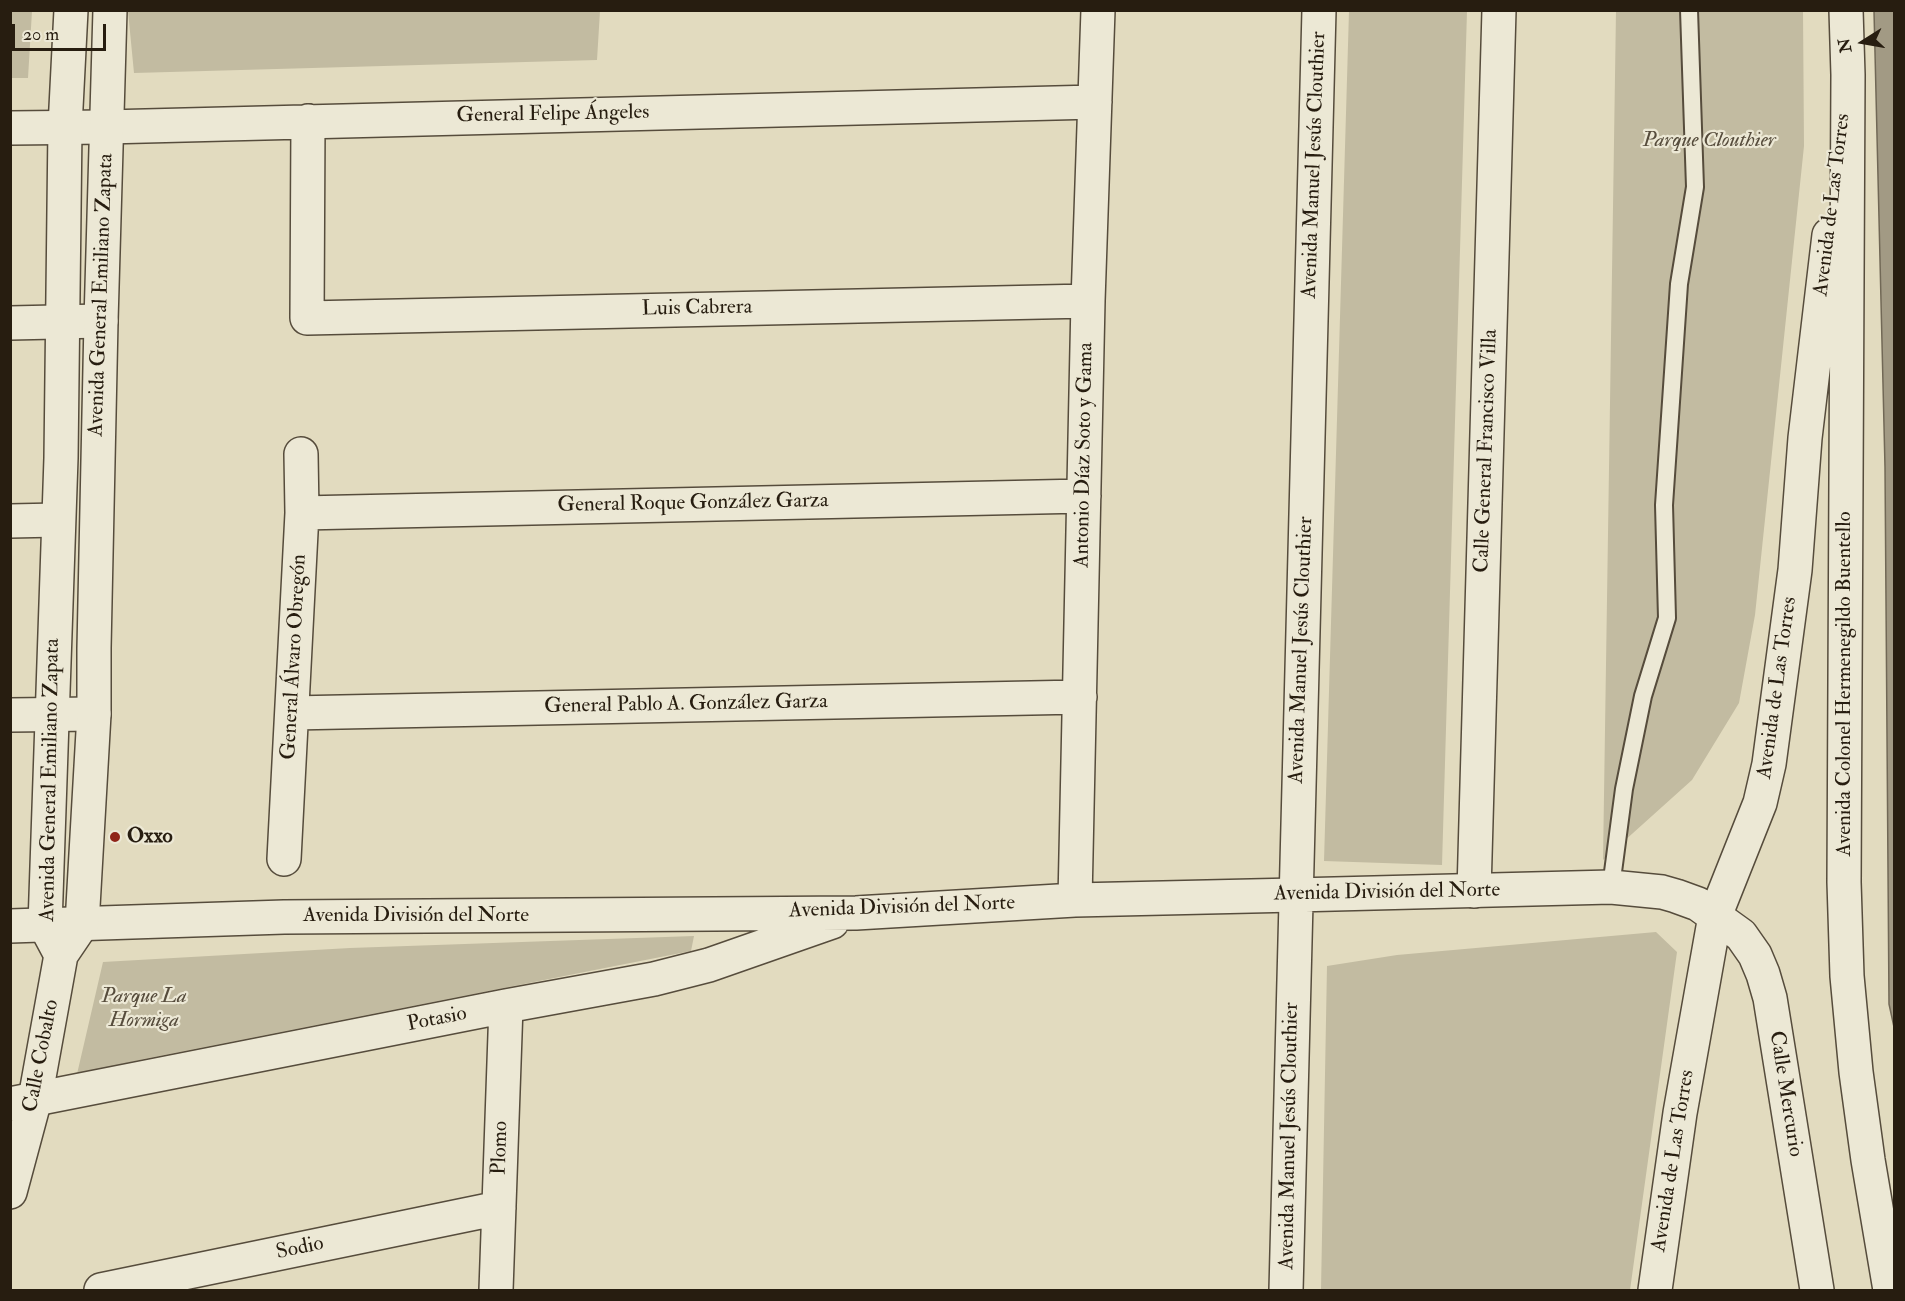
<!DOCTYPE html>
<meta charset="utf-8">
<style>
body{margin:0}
#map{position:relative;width:1905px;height:1301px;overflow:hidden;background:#e2dbbf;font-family:"IM FELL Double Pica",serif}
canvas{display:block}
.frame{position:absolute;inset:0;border:12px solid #271d10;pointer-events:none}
.north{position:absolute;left:1833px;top:12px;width:60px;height:60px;-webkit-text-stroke:4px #ece8d5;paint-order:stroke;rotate:259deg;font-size:16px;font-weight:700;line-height:24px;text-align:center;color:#271d10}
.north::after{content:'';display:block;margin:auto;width:21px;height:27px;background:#271d10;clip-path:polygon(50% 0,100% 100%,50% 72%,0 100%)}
.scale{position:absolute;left:12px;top:24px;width:94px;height:27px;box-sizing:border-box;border:3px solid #271d10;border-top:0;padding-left:8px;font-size:18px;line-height:21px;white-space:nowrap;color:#271d10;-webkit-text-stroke:4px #ece8d5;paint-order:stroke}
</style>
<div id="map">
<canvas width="1905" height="1301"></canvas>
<div class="frame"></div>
<div class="north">N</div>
<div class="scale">20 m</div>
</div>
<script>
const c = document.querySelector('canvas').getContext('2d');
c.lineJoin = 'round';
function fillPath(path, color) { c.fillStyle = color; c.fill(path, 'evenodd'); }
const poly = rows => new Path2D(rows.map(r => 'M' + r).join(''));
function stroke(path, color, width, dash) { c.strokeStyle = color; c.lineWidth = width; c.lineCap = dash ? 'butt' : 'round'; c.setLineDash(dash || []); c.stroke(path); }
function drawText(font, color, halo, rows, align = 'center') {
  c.font = font + ' "IM FELL Double Pica",serif'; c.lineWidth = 4.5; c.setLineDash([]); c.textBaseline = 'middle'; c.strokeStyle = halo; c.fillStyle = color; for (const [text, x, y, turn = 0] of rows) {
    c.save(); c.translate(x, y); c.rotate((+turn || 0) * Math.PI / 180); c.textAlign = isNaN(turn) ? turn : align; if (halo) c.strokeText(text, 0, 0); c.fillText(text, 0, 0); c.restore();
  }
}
fillPath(poly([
 [10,11,32,11,28,78,11,78],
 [128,11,128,10,600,11,597,60,134,73],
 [1349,11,1467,11,1442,865,1324,861],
 [1616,11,1803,11,1804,146,1755,615,1739,703,1692,780,1603,860],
 [1656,932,1677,952,1630,1290,1321,1290,1327,966,1397,955],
 [694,936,691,951,144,1059,77,1074,103,962,350,948]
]), '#c2bba1');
const water = poly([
 [1874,11,1894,11,1894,1027,1889,1004,1885,467,1874,11]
]);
fillPath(water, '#a29a84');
stroke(water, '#716856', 1.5);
const service = poly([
 [1611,887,1624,789,1643,696,1667,618,1664,505,1679,284,1695,187,1689,10]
]);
const minor = poly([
 [308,121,307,318,1088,301],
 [10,128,106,127,1095,102],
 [10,323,101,321],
 [302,513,1084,496],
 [10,521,58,520],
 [292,713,1080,697],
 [10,715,94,714],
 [284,859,302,513,301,454],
 [1474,891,1499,10],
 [1075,900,1088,301,1098,10],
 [10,926,284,917,856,913,1075,900,1295,895],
 [10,1104,506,1006,654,979,709,965,832,922],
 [101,1290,499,1208],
 [496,1290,506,1006]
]);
const tertiary = poly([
 [1846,10,1848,75,1844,882,1847,976,1856,1072,1868,1160,1890,1290],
 [1295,895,1611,887,1662,892,1676,896,1698,904,1741,935,1755,955,1763,974,1770,998,1817,1290],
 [61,955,45,925,61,458,65,127,71,10],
 [10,1192,35,1099,61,955,82,924,94,714,94,648,101,321,110,10],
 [1286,1290,1319,10],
 [1655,1290,1680,1113,1715,916,1760,803,1769,764,1795,570,1805,438,1829,235]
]);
stroke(service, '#564c3c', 20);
stroke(minor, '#564c3c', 36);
stroke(tertiary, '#564c3c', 36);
stroke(service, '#ece8d5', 16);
stroke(minor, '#ece8d5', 33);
stroke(tertiary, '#ece8d5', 33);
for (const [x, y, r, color] of [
 [115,837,6,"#8f2418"]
]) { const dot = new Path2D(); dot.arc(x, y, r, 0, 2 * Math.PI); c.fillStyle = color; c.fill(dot); stroke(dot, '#ece8d5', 2); }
drawText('21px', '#271d10', '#ece8d5', [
 ["General Felipe Ángeles",553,115,-1],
 ["Avenida Manuel Jesús Clouthier",1315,165,-88],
 ["Avenida de Las Torres",1833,205,-83],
 ["Avenida General Emiliano Zapata",102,295,-88],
 ["Luis Cabrera",697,309,-1],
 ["Calle General Francisco Villa",1487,451,-88],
 ["Antonio Díaz Soto y Gama",1085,455,-89],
 ["General Roque González Garza",693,504,-1],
 ["Avenida Manuel Jesús Clouthier",1302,650,-88],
 ["General Álvaro Obregón",295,657,-87],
 ["Avenida Colonel Hermenegildo Buentello",1845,684,-90],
 ["Avenida de Las Torres",1778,688,-82],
 ["General Pablo A. González Garza",686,705,-1],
 ["Avenida General Emiliano Zapata",51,780,-89],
 ["Avenida División del Norte",1387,893,-1],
 ["Avenida División del Norte",902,908,-2],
 ["Avenida División del Norte",416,916],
 ["Potasio",437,1020,-11],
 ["Calle Cobalto",42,1056,-79],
 ["Calle Mercurio",1785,1094,81],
 ["Avenida Manuel Jesús Clouthier",1290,1136,-89],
 ["Plomo",501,1148,-88],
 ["Avenida de Las Torres",1674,1161,-81],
 ["Sodio",300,1249,-12]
]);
drawText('italic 21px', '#564c3c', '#ece8d5', [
 ["Parque Clouthier",1709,141],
 ["Parque La",144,997],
 ["Hormiga",144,1021]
]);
drawText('bold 21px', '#271d10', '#ece8d5', [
 ["Oxxo",127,837]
], 'left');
</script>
